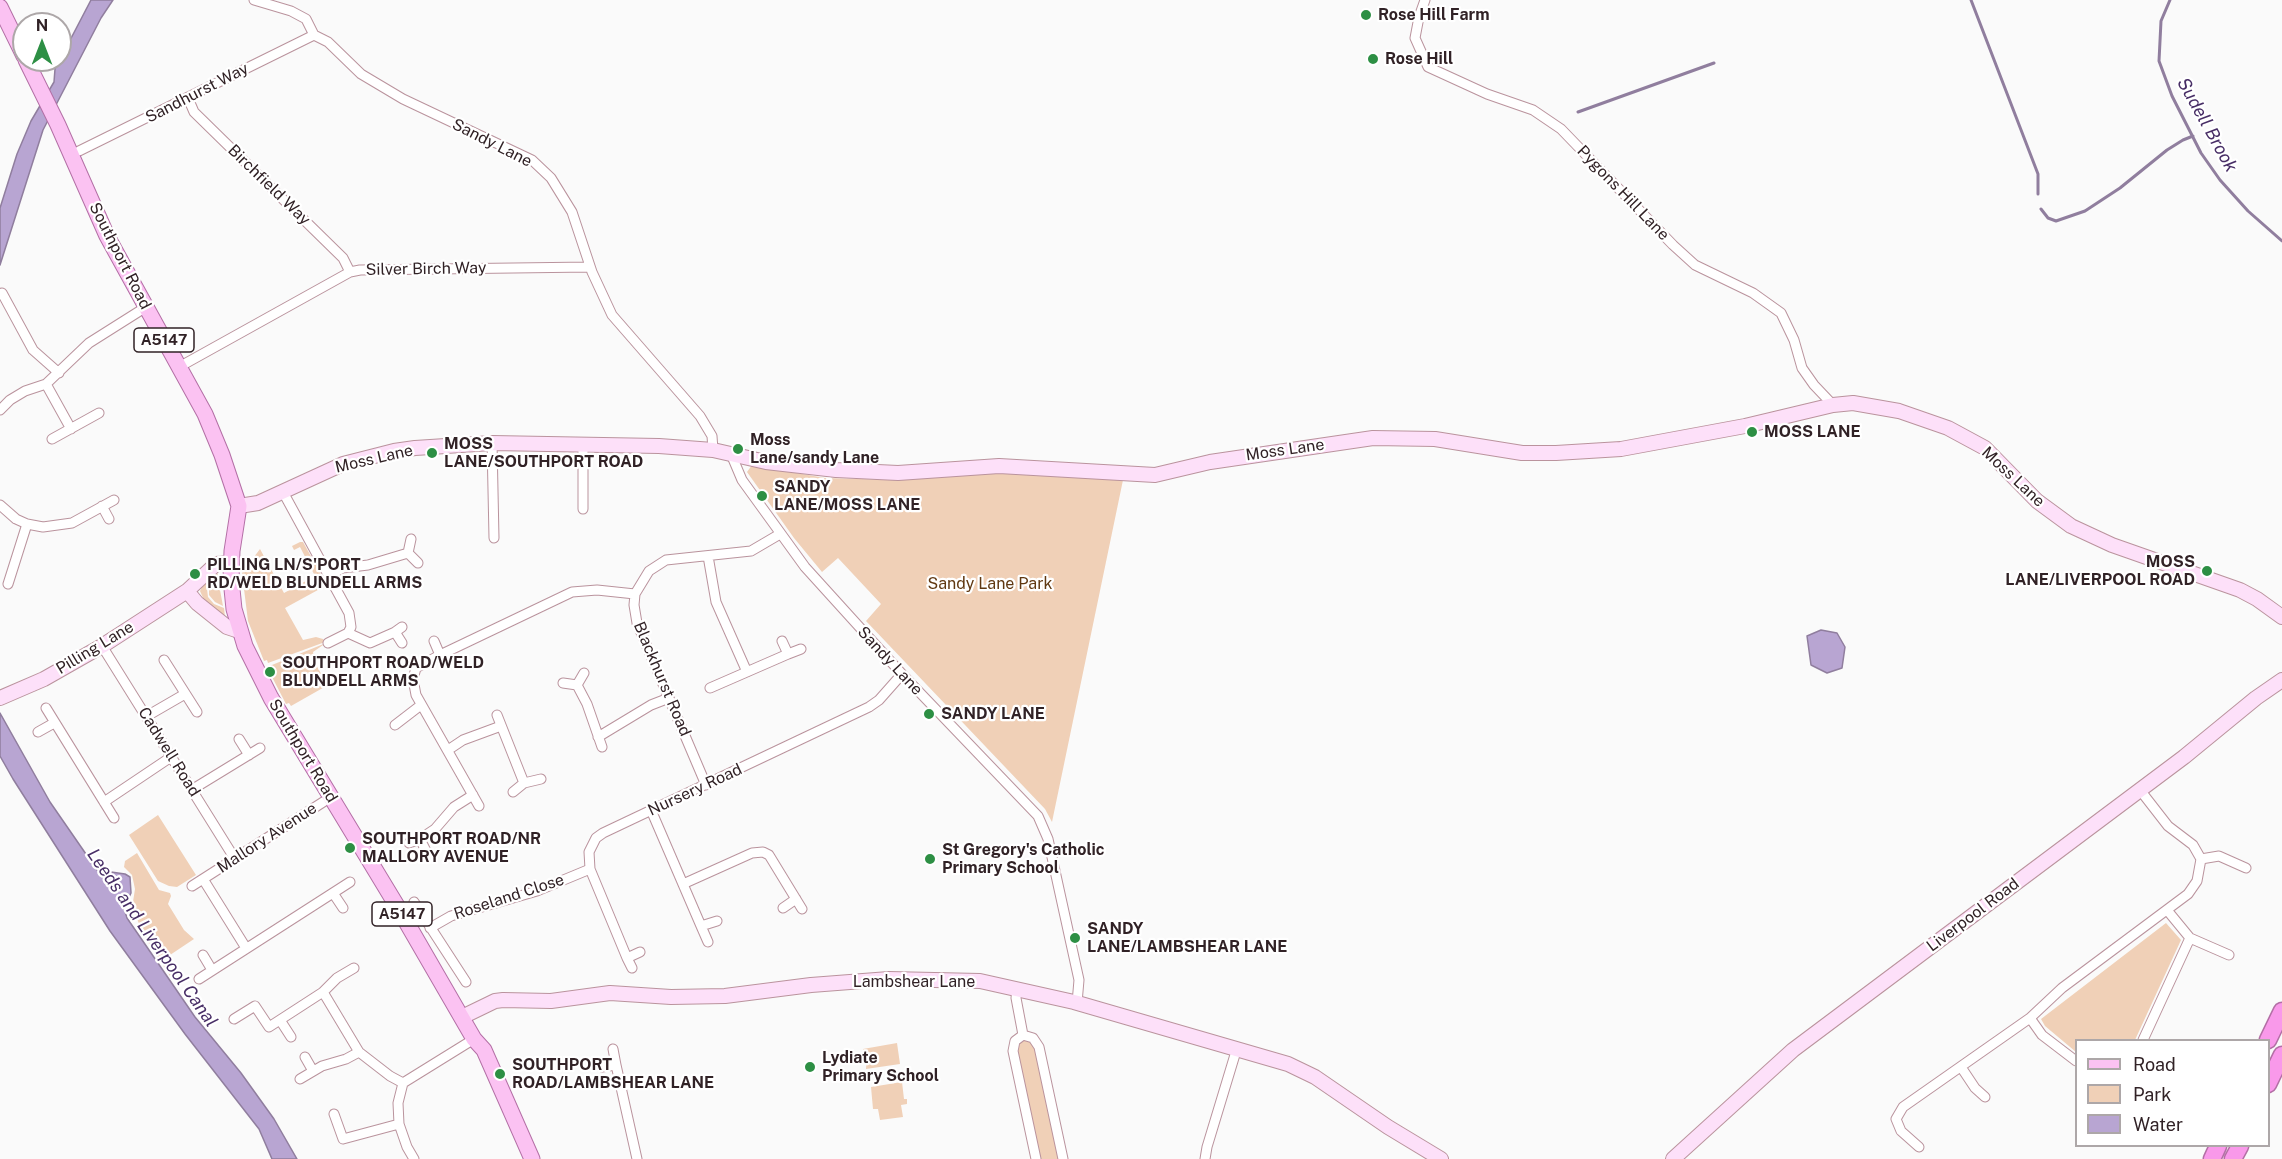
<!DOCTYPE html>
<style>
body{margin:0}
#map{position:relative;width:2282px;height:1159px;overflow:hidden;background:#fafafa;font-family:"Public Sans",sans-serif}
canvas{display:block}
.legend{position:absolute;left:2075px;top:1039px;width:195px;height:108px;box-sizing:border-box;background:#fff;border:2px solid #ada7a8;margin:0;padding:8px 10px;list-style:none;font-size:18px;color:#312226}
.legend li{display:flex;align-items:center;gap:12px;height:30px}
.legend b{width:30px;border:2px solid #ada7a8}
.north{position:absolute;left:12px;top:12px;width:60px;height:60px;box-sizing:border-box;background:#fff;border:2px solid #ada7a8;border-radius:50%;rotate:0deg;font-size:16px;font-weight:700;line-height:24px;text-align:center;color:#312226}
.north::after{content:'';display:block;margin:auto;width:21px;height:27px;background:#2d8f44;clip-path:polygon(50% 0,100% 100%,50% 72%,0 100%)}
</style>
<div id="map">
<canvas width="2282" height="1159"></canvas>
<ul class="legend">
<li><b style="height:8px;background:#fbc2f2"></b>Road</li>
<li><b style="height:16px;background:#f0d0b7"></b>Park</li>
<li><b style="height:16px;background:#b8a5d2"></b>Water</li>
</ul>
<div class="north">N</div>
</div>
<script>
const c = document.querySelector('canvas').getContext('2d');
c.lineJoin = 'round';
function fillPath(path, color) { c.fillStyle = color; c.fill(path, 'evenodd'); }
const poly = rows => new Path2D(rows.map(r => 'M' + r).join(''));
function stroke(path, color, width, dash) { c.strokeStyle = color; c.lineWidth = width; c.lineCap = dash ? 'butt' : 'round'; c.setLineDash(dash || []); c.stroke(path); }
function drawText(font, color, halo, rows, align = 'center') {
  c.font = font + ' "Public Sans",sans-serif'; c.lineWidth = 4.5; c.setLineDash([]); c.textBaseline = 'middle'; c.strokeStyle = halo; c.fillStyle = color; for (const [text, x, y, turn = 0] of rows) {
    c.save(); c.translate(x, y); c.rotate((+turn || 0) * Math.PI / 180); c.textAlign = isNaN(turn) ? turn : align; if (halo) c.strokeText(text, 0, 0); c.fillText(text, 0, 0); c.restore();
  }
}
fillPath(poly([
 [752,465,825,478,899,480,1005,472,1123,480,1052,822,1045,809,866,621,881,604,838,558,822,572,794,538,747,472],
 [300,542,303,542,327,585,285,608,303,640,316,637,323,639,325,642,268,663,267,660,264,661,248,621,242,573,260,549,284,593,315,576,300,547,294,550,292,546],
 [215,574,219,574,220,577,210,583,207,589,208,597,214,604,224,608,225,617,204,600,200,591,205,581],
 [218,579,221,579,220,590,223,606,215,602,209,595,209,587],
 [326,643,313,652,316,665,328,685,291,706,289,703,286,704,271,675,273,674,271,669,268,669,267,667],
 [158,815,196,875,177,887,169,886,158,881,129,835],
 [137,853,159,890,170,893,171,896,168,904,184,930,194,939,164,959,175,976,172,979,146,939,132,908,135,889,132,875,124,867,125,861],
 [2166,923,2181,940,2135,1040,2076,1040,2076,1052,2045,1026,2041,1019],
 [1028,1040,1033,1044,1038,1057,1060,1159,1039,1159,1018,1062,1018,1045,1022,1041],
 [897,1043,900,1064,866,1069,867,1055,864,1055,863,1049],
 [902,1082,904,1099,907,1099,907,1104,901,1105,903,1117,880,1120,878,1109,873,1109,871,1087]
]), '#f0d0b7');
const water = poly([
 [91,0,113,0,101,18,43,130,0,265,0,208,17,154,31,121,54,82,55,69,91,0],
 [1821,630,1837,633,1845,647,1842,668,1827,673,1811,665,1807,636,1821,630],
 [0,713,50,802,97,870,125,874,130,877,131,893,124,908,127,918,195,1017,241,1073,274,1119,297,1159,272,1159,259,1129,185,1034,110,931,13,779,0,756,0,713]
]);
fillPath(water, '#b8a5d2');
stroke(water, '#907e9e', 1.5);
stroke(poly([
 [1971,0,2038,174,2038,194],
 [2170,0,2161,21,2159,61,2172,96,2201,153,2220,180,2248,211,2282,241],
 [1578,112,1714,63],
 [2041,209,2048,218,2056,221,2085,211,2120,188,2167,150,2183,140,2193,136]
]), '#907e9e', 3);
const street = poly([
 [254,0,291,11,306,19,314,35,328,42,361,74,403,99,532,160,551,178,572,212,592,272,612,315,700,416,712,436,713,450],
 [1425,0,1419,17,1415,38,1428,67,1487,94,1533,110,1561,129,1673,245,1695,265,1753,293,1781,313,1794,340,1802,368,1814,385,1833,405],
 [188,98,194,112,343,258,350,272],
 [79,151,314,35],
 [2,293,33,350,59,373],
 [179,367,350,272,360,270,590,267],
 [46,384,71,429],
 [0,410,10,400,25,391,46,384,89,343,146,307],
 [52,439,99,413],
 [492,443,494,538],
 [583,444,583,509],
 [731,454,742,480,805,567,902,674,1038,816,1048,839,1079,980,1077,1003],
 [283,492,349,613,351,627,348,633,328,643],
 [0,505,16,519,27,524,43,527,72,523,114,500],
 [102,506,109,519],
 [411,539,408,553,418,563],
 [708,556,716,602,747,672],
 [328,576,343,568,368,565,408,553],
 [8,584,27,524],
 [402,627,395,632,402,643],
 [348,633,370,643,395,632],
 [434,641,440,655,416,668,413,679,416,695,479,806],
 [782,641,788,654,801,649],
 [102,646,235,859],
 [440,655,572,592,597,590,635,594],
 [164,660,197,712],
 [563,683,577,685,584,673],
 [577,685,587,704,602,747],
 [710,688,788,654],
 [46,708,114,818],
 [497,715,524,783],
 [147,716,185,694],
 [395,725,421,705],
 [38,732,54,723],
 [598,737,651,705,669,698],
 [239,739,249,755],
 [448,750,463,740,501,726],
 [706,785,637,623,634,605,635,594,649,571,666,560,751,551,780,534],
 [193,789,260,748],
 [513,792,524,783,541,779],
 [104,802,171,757],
 [651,810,701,926],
 [420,839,435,829,454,807,473,795],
 [409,843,420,839,426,851],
 [2201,859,2219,856,2246,868],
 [203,879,246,948],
 [683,884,752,853,763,852,769,855,802,909],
 [192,886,331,797],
 [333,893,343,908],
 [414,902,466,982],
 [783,908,796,899],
 [2167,910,2190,938,2229,955],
 [430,928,451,916,537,891,590,869],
 [708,942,701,926,717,921],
 [203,955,212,970],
 [627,958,590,869,589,852,596,838,603,833,869,707,879,700,902,674],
 [632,968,627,958,640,952],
 [199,979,350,882],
 [1017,989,1016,998,1023,1035],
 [323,992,359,1052,390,1076,403,1083],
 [2030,1018,2042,1035,2076,1061],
 [234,1019,255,1006,269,1027,323,992,337,978,354,968],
 [280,1020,291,1037],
 [1023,1035,1033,1038,1039,1047,1063,1159],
 [1023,1035,1015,1041,1013,1051,1036,1159],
 [2143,1040,2190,938],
 [305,1057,313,1071],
 [616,1065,637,1159],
 [602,1067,616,1065,613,1049],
 [1961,1067,1975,1088,1985,1097],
 [300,1079,322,1066,346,1059,359,1052],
 [334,1114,343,1139,399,1124],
 [1919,1147,1901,1131,1896,1119,1903,1107,2030,1018,2062,988,2188,894,2197,881,2201,859,2193,845,2168,826,2140,790],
 [414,1159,407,1147,399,1124,398,1103,403,1083,474,1039],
 [1205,1159,1207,1147,1237,1048]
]);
const secondary = poly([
 [239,506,258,503,343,464,394,451,415,448,492,443,659,446,713,450,766,462,836,470,898,473,999,466,1155,475,1210,462,1373,438,1435,439,1522,453,1556,453,1621,449,1745,426,1833,405,1853,403,1899,411,1948,428,1985,448,2037,501,2071,526,2112,545,2240,590,2257,599,2282,617],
 [187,591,197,603,227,627,239,631],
 [0,698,44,679,102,646,187,591,216,564,232,563],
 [462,1017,495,1001,503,1000,551,1001,610,993,671,997,725,996,811,985,889,979,980,981,1074,1002,1288,1064,1315,1077,1388,1127,1441,1159],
 [1673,1159,1793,1050,2184,757,2256,698,2282,680]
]);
const primary = poly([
 [0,7,24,56],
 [26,60,58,125,107,236,205,414,222,455,239,506,232,551,231,579,234,609,245,646,271,698,400,911,474,1039,484,1050,532,1159]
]);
const highway = poly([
 [2268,1040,2282,1011],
 [2268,1084,2282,1055],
 [2212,1159,2218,1146],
 [2233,1159,2240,1146]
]);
stroke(street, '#ba939d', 11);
stroke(secondary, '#ba939d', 16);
stroke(primary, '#b36fa5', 17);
stroke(highway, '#b36fa5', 19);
stroke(street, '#fff', 9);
stroke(secondary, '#fde0f9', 14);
stroke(primary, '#fbc2f2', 15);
stroke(highway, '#f999ea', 16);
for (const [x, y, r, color] of [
 [1366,15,6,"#2d8f44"],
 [1373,59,6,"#2d8f44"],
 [1752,432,6,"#2d8f44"],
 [738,449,6,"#2d8f44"],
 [432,453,6,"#2d8f44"],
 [762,496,6,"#2d8f44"],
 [2207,571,6,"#2d8f44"],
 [195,574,6,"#2d8f44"],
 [270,672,6,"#2d8f44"],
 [929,714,6,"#2d8f44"],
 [350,848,6,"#2d8f44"],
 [930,859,6,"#2d8f44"],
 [1075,938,6,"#2d8f44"],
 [810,1067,6,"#2d8f44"],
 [500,1074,6,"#2d8f44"]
]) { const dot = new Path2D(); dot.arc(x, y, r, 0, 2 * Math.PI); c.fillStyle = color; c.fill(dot); stroke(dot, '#fff', 2); }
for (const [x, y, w] of [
 [164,340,60],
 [402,914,60]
]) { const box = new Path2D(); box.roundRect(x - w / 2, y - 12, w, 24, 4.5); c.fillStyle = '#fff'; c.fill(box); stroke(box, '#312226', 1.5); }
drawText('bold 15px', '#312226', null, [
 ["A5147",164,340],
 ["A5147",402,914]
]);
drawText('bold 16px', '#312226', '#fff', [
 ["Rose Hill Farm",1378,15],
 ["Rose Hill",1385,59],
 ["MOSS LANE",1764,432],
 ["Moss",750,440],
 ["Lane/sandy Lane",750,458],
 ["MOSS",444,444],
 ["LANE/SOUTHPORT ROAD",444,462],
 ["SANDY",774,487],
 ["LANE/MOSS LANE",774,505],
 ["MOSS",2195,562,"right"],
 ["LANE/LIVERPOOL ROAD",2195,580,"right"],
 ["PILLING LN/S'PORT",207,565],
 ["RD/WELD BLUNDELL ARMS",207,583],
 ["SOUTHPORT ROAD/WELD",282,663],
 ["BLUNDELL ARMS",282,681],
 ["SANDY LANE",941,714],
 ["SOUTHPORT ROAD/NR",362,839],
 ["MALLORY AVENUE",362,857],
 ["St Gregory's Catholic",942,850],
 ["Primary School",942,868],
 ["SANDY",1087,929],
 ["LANE/LAMBSHEAR LANE",1087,947],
 ["Lydiate",822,1058],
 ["Primary School",822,1076],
 ["SOUTHPORT",512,1065],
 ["ROAD/LAMBSHEAR LANE",512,1083]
], 'left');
drawText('16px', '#312226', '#fff', [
 ["Sandhurst Way",197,93,-27],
 ["Sandy Lane",492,143,27],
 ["Birchfield Way",269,185,44],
 ["Pygons Hill Lane",1623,193,46],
 ["Southport Road",120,256,63],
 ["Silver Birch Way",426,269,-1],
 ["Moss Lane",1285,450,-8],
 ["Moss Lane",374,459,-13],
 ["Moss Lane",2013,477,43],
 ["Pilling Lane",95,648,-31],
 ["Sandy Lane",890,661,47],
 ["Blackhurst Road",662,679,67],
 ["Southport Road",303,751,59],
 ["Cadwell Road",169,752,58],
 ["Nursery Road",695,790,-25],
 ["Mallory Avenue",267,838,-33],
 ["Roseland Close",509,897,-18],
 ["Liverpool Road",1973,915,-37],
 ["Lambshear Lane",914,982]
]);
drawText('16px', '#603811', '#fff', [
 ["Sandy Lane Park",990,584]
]);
drawText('italic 18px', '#482e66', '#fff', [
 ["Sudell Brook",2207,125,61],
 ["Leeds and Liverpool Canal",152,938,55]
]);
</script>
